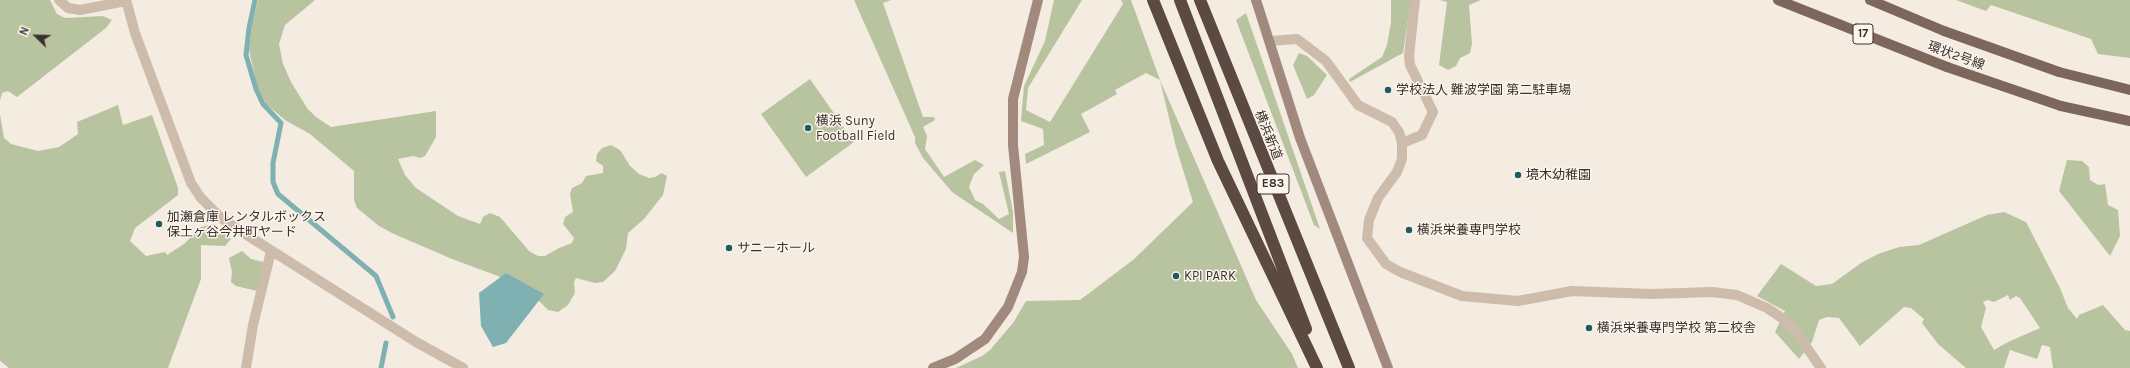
<!DOCTYPE html>
<meta charset="utf-8">
<style>
body{margin:0}
#map{position:relative;width:2130px;height:368px;overflow:hidden;background:#f4ebe1;font-family:Karla,sans-serif}
canvas{display:block}
.north{position:absolute;left:16px;top:16px;width:40px;height:40px;-webkit-text-stroke:3px #fbf5ee;paint-order:stroke;rotate:293deg;font-size:11px;font-weight:700;line-height:16px;text-align:center;color:#3b302b}
.north::after{content:'';display:block;margin:auto;width:14px;height:18px;background:#3b302b;clip-path:polygon(50% 0,100% 100%,50% 72%,0 100%)}
</style>
<div id="map">
<canvas width="2130" height="368"></canvas>
<div class="north">N</div>
</div>
<script>
const c = document.querySelector('canvas').getContext('2d');
c.lineJoin = 'round';
function fillPath(path, color) { c.fillStyle = color; c.fill(path, 'evenodd'); }
const poly = rows => new Path2D(rows.map(r => 'M' + r).join(''));
function stroke(path, color, width, dash) { c.strokeStyle = color; c.lineWidth = width; c.lineCap = dash ? 'butt' : 'round'; c.setLineDash(dash || []); c.stroke(path); }
function drawText(font, color, halo, rows, align = 'center') {
  c.font = font + ' Karla,"Noto Sans JP",sans-serif'; c.lineWidth = 3; c.setLineDash([]); c.textBaseline = 'middle'; c.strokeStyle = halo; c.fillStyle = color; for (const [text, x, y, turn = 0] of rows) {
    c.save(); c.translate(x, y); c.rotate((+turn || 0) * Math.PI / 180); c.textAlign = isNaN(turn) ? turn : align; if (halo) c.strokeText(text, 0, 0); c.fillText(text, 0, 0); c.restore();
  }
}
fillPath(poly([
 [0,0,50,0,57,14,65,18,103,16,112,20,106,28,17,97,8,91,2,93,0,101],
 [258,0,315,0,285,25,279,44,283,64,291,82,307,108,316,117,331,127,436,111,436,137,425,156,420,158,413,156,398,159,405,175,416,188,458,216,480,224,483,217,490,213,500,217,529,251,538,256,545,256,559,248,572,243,574,238,563,224,565,217,573,212,570,194,572,188,582,183,586,176,603,173,603,166,596,161,597,154,602,148,611,145,620,150,630,166,639,174,649,178,655,177,662,173,667,176,663,195,644,219,628,233,626,249,615,271,603,282,595,283,576,278,574,282,575,293,568,305,558,312,548,310,540,302,498,276,452,259,394,234,379,226,357,208,354,200,354,171,310,134,285,120,266,104,257,86,249,50,252,24],
 [854,0,891,0,883,3,923,117,934,117,935,120,923,127,927,136,925,149,944,177,975,160,984,165,974,174,969,187,975,200,983,204,999,219,1009,214,999,172,1005,171,1013,212,1013,233,952,192,923,158,915,143,915,137],
 [1054,0,1082,0,1028,88,1026,110,1050,122,1123,4,1121,0,1131,0,1160,80,1256,300,1292,354,1298,368,956,368,982,356,990,350,1013,323,1026,301,1080,300,1133,260,1193,202,1176,147,1160,80,1146,73,1115,90,1117,94,1081,114,1090,132,1026,164,1025,154,1044,145,1043,129,1021,121,1024,86,1045,41],
 [1391,0,1411,0,1403,53,1350,82,1349,79,1382,57,1387,45,1391,22],
 [1440,0,1481,0,1469,5,1472,44,1470,53,1460,58,1456,66,1448,70,1439,65,1447,2],
 [1956,0,2130,0,2130,58,2098,54,2091,39,1991,5,1986,11],
 [1246,13,1320,229,1314,225,1236,20],
 [1299,53,1307,56,1327,75,1314,95,1307,99,1293,65],
 [810,79,854,142,806,177,761,114],
 [118,105,123,125,152,115,178,188,178,195,135,228,130,241,146,256,165,252,167,255,184,244,201,227,214,224,231,239,225,246,201,245,201,279,168,368,9,368,0,361,0,114,4,138,11,144,38,151,59,147,78,134,77,122],
 [2067,160,2082,161,2089,167,2090,180,2098,185,2105,184,2108,205,2118,210,2120,236,2110,256,2059,191],
 [2004,212,2026,222,2060,288,2068,308,2077,319,2079,315,2103,305,2125,330,2130,331,2130,368,2053,368,2050,347,2042,345,2037,359,2010,350,2004,368,1966,368,1938,344,1922,323,1924,319,1911,308,1904,307,1860,346,1839,318,1827,317,1819,320,1812,342,1799,359,1775,332,1785,311,1757,296,1781,264,1816,286,1832,284,1861,263,1878,254,1899,247,1919,245,1987,215],
 [2008,295,2010,300,2016,296,2020,298,2040,328,2008,342,1994,350,1981,327,1986,308,1983,302,1988,300,1994,302],
 [242,251,251,259,263,262,257,291,236,286,231,282,232,272,229,258]
]), '#b8c4a0');
fillPath(poly([
 [506,273,544,294,506,343,493,347,481,326,479,293]
]), '#7fb0b2');
stroke(poly([
 [255,0,249,28,246,55,256,89,263,104,281,123,273,163,273,182,278,194,376,276,393,317],
 [381,368,386,343]
]), '#7fb0b2', 5);
stroke(poly([
 [59,0,68,8,80,10,126,1],
 [126,0,135,33,191,183,201,198,221,218,250,237,416,342,463,368],
 [1270,41,1297,39,1326,61,1358,105,1392,122,1399,132,1402,143,1402,159,1397,172,1378,198,1369,220,1367,238,1386,264,1400,272,1462,296,1518,301,1572,291,1652,294,1712,292,1737,295,1767,308,1782,318,1796,332,1821,368],
 [1402,143,1422,135,1433,112,1410,65,1409,56,1415,0],
 [246,368,253,325,271,251]
]), '#cdbbac', 10);
stroke(poly([
 [1256,0,1300,138,1388,368],
 [933,368,955,359,985,339,1008,307,1022,272,1024,257,1013,145,1013,99,1038,0]
]), '#a18a7d', 10);
stroke(poly([
 [1778,0,1947,67],
 [1870,0,1944,31],
 [2059,72,2130,90],
 [2061,106,2130,121]
]), '#7d675c', 10);
stroke(poly([
 [1153,0,1218,161,1317,368],
 [1180,0,1306,329],
 [1200,0,1349,368]
]), '#5c4a42', 12);
stroke(poly([
 [1944,31,2059,72],
 [1947,67,2061,106]
]), '#7d675c', 10);
for (const [x, y, r, color] of [
 [1388,90,4,"#1f5a5e"],
 [808,128,4,"#1f5a5e"],
 [1518,175,4,"#1f5a5e"],
 [159,224,4,"#1f5a5e"],
 [1409,230,4,"#1f5a5e"],
 [729,248,4,"#1f5a5e"],
 [1176,276,4,"#1f5a5e"],
 [1589,328,4,"#1f5a5e"]
]) { const dot = new Path2D(); dot.arc(x, y, r, 0, 2 * Math.PI); c.fillStyle = color; c.fill(dot); stroke(dot, '#fbf5ee', 1.5); }
for (const [x, y, w] of [
 [1863,34,20],
 [1273,184,32]
]) { const box = new Path2D(); box.roundRect(x - w / 2, y - 10, w, 20, 3); c.fillStyle = '#fbf5ee'; c.fill(box); stroke(box, '#3b302b', 1); }
drawText('bold 12px', '#3b302b', null, [
 ["17",1863,34],
 ["E83",1273,184]
]);
drawText('13px', '#3b302b', '#fbf5ee', [
 ["環状2号線",1956,56,20],
 ["横浜新道",1268,135,68]
]);
drawText('13px', '#3b302b', '#fbf5ee', [
 ["学校法人 難波学園 第二駐車場",1396,90],
 ["横浜 Suny",816,121],
 ["Football Field",816,136],
 ["境木幼稚園",1526,175],
 ["加瀬倉庫 レンタルボックス",167,217],
 ["保土ヶ谷今井町ヤード",167,232],
 ["横浜栄養専門学校",1417,230],
 ["サニーホール",737,248],
 ["KPI PARK",1184,276],
 ["横浜栄養専門学校 第二校舎",1597,328]
], 'left');
</script>
